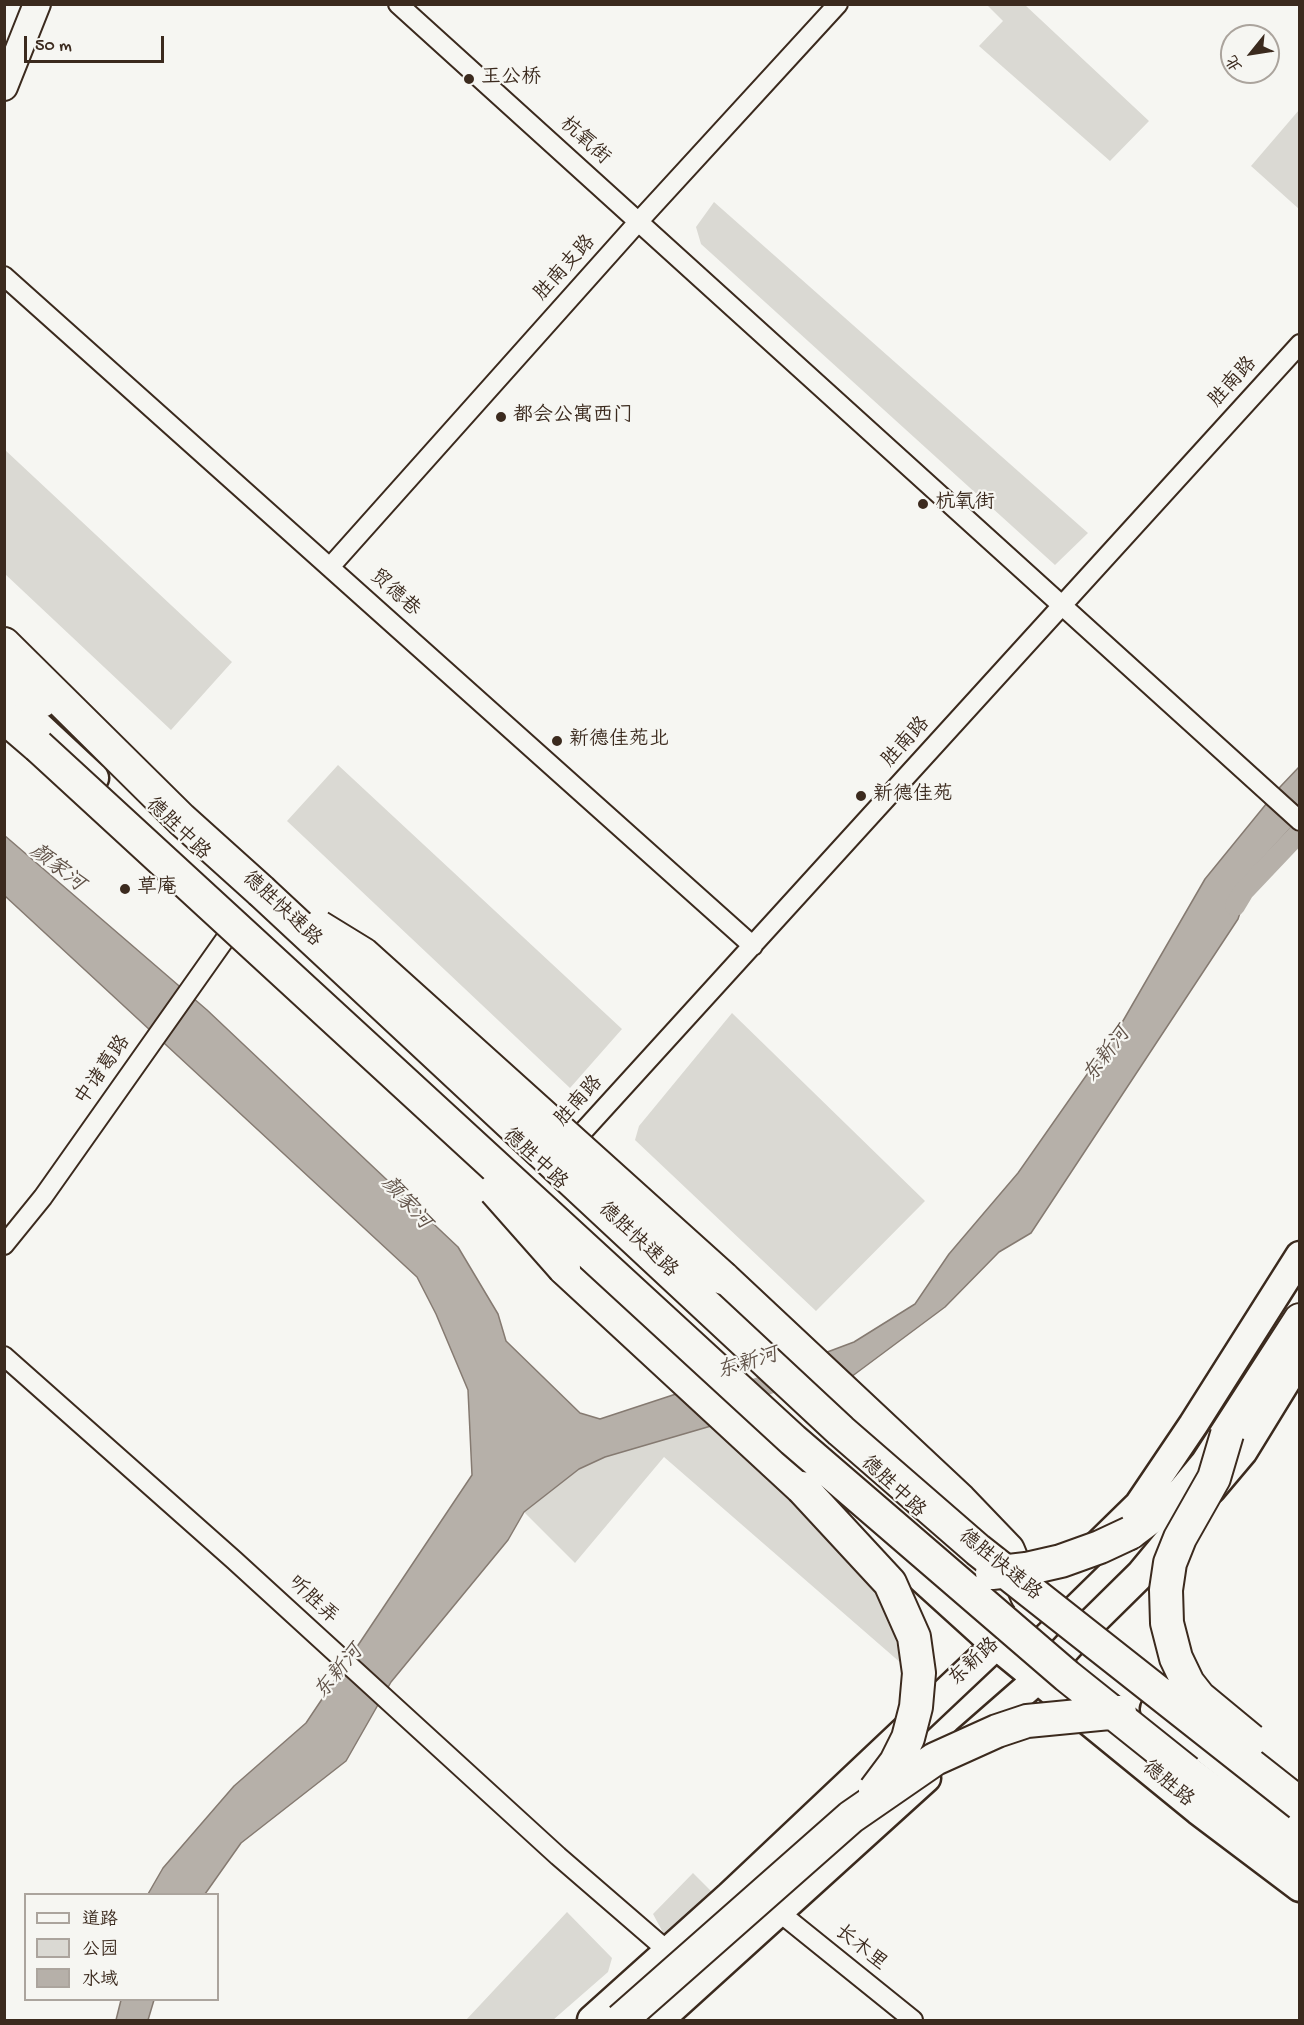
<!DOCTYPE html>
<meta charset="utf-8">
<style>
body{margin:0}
#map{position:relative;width:1304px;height:2025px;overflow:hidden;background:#f6f6f2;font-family:"Gochi Hand","LXGW WenKai TC",sans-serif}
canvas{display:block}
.frame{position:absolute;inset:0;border:6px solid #3b2a1e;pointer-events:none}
.legend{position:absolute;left:24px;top:1893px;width:195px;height:108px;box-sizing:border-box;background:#f6f6f2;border:2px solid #aba49d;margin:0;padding:8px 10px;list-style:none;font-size:18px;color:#3b2a1e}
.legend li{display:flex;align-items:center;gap:12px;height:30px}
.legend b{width:30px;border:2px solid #aba49d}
.north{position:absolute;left:1220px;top:24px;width:60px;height:60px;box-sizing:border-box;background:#f6f6f2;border:2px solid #aba49d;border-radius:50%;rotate:240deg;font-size:16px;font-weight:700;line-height:24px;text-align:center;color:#3b2a1e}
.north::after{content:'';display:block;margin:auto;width:21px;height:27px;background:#3b2a1e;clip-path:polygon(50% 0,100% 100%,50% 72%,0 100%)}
.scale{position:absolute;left:24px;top:36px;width:140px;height:27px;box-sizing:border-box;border:3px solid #3b2a1e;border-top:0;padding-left:8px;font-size:18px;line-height:21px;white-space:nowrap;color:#3b2a1e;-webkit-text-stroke:4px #f6f6f2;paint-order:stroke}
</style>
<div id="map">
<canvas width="1304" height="2025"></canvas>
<div class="frame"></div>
<ul class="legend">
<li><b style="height:8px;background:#f6f6f2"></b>道路</li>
<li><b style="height:16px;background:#dad9d3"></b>公园</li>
<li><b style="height:16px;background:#b6b0a9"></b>水域</li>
</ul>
<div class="north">北</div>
<div class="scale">50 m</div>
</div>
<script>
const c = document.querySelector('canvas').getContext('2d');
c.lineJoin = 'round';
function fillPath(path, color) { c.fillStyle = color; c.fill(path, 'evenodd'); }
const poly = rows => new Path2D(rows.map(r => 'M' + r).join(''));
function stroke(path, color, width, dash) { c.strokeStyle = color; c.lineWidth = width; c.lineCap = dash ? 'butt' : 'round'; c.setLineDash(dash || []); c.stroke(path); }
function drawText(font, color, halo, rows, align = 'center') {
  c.font = font + ' "Gochi Hand","LXGW WenKai TC",sans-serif'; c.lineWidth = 4.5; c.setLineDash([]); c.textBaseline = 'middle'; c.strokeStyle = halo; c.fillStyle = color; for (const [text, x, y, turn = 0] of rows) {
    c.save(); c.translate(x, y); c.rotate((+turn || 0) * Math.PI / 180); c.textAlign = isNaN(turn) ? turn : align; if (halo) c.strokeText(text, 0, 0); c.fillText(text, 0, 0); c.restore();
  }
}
fillPath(poly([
 [987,5,1025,5,1149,121,1110,161,979,46,1003,21],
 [1299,110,1299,209,1251,166],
 [714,202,1088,533,1055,565,701,244,696,227],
 [4,449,232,662,171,730,5,574],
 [338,765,622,1029,570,1088,287,821],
 [732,1013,925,1201,816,1311,635,1140,639,1126],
 [711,1426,856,1563,877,1591,890,1619,902,1664,664,1457,575,1563,524,1512,579,1469,605,1457],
 [693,1873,715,1895,666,1938,653,1914],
 [567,1912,612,1958,608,1972,553,2020,466,2020]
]), '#dad9d3');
const water = poly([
 [1299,767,1299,819,1255,867,1238,919,1031,1233,999,1252,945,1307,847,1380,822,1354,854,1342,915,1304,949,1254,1018,1173,1116,1033,1205,879,1280,787,1299,767],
 [4,835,207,1010,458,1247,498,1314,506,1341,580,1413,600,1419,676,1394,711,1426,605,1457,579,1469,524,1512,508,1540,391,1682,346,1761,241,1843,205,1894,148,1894,163,1868,234,1786,306,1723,472,1475,468,1390,436,1314,417,1277,5,896,4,835],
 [121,2000,154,2000,148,2020,116,2020,121,2000]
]);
fillPath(water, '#b6b0a9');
stroke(water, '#857a71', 1.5);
stroke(poly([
 [1235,906,1244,891,1300,832],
 [734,1395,792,1377]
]), '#b6b0a9', 20);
const street = poly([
 [398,4,1300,821],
 [4,276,753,946],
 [330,567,639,221,838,4],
 [568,1148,1300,344],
 [4,1245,43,1197,238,921],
 [4,1356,234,1560,558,1856,669,1952],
 [779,1912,913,2020]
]);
const secondary = poly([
 [4,87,37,4]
]);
const primary = poly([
 [4,668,42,703],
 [4,694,94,778],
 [805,1472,996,1645,1198,1810,1300,1887],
 [1211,1489,1243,1451,1300,1358],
 [1155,1709,1300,1823],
 [967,1741,1039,1678,1072,1642,1141,1574,1180,1527],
 [592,2020,730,1896,996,1645,1139,1505,1193,1425,1300,1256],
 [659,2020,926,1778]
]);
const highway = poly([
 [4,644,181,819,261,891],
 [4,717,38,746],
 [564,1268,802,1488],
 [723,1278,960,1500,1008,1550,1027,1596],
 [1130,1533,1183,1493,1207,1464,1300,1320],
 [1187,1772,1300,1857]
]);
stroke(street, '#3b2a1e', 22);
stroke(secondary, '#3b2a1e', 30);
stroke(primary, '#3b2a1e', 33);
stroke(highway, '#3b2a1e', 36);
stroke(street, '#f6f6f2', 18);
stroke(secondary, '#f6f6f2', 26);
stroke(primary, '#f6f6f2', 28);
stroke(highway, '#f6f6f2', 32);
const highwayBridge = poly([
 [38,746,793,1440,1067,1676,1187,1772],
 [261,891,841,1431,978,1550,1300,1804],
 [319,927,363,954,723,1278],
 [495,1190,564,1268],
 [1227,1434,1214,1478,1180,1538,1170,1563,1166,1590,1167,1623,1176,1658,1188,1683,1199,1697,1251,1740],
 [802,1488,890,1583,914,1637,919,1673,916,1707,908,1738,896,1762,875,1790],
 [992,1573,1026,1569,1061,1561,1100,1547,1130,1533],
 [621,2020,851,1817,935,1759,997,1731,1027,1721,1120,1712]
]);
stroke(highwayBridge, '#3b2a1e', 36, []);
stroke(highwayBridge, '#f6f6f2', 32);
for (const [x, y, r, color] of [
 [469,79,6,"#3b2a1e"],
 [501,417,6,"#3b2a1e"],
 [923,504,6,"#3b2a1e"],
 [557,741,6,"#3b2a1e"],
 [861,796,6,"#3b2a1e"],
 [125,889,6,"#3b2a1e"]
]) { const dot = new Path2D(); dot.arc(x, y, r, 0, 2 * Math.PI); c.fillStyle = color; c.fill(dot); stroke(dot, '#f6f6f2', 2); }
drawText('20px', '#3b2a1e', '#f6f6f2', [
 ["王公桥",481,79],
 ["都会公寓西门",513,417],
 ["杭氧街",935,504],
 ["新德佳苑北",569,741],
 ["新德佳苑",873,796],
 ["草庵",137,889]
], 'left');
drawText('20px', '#3b2a1e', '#f6f6f2', [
 ["杭氧街",584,142,42],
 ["胜南支路",566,269,-48],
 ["胜南路",1234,383,-48],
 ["贸德巷",394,594,42],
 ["胜南路",907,743,-48],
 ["德胜中路",177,830,44],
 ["德胜快速路",281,910,43],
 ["中诸葛路",104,1071,-55],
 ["胜南路",580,1102,-48],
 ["德胜中路",534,1160,43],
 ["德胜快速路",637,1241,43],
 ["德胜中路",892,1488,43],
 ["德胜快速路",999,1566,39],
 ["听胜弄",312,1601,43],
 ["东新路",975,1663,-43],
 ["德胜路",1167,1785,40],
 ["长木里",860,1949,39]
]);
drawText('italic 21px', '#605248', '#f6f6f2', [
 ["颜家河",56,869,38],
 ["东新河",1108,1056,-53],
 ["颜家河",405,1204,48],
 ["东新河",748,1365,-17],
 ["东新河",340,1673,-50]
]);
</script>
